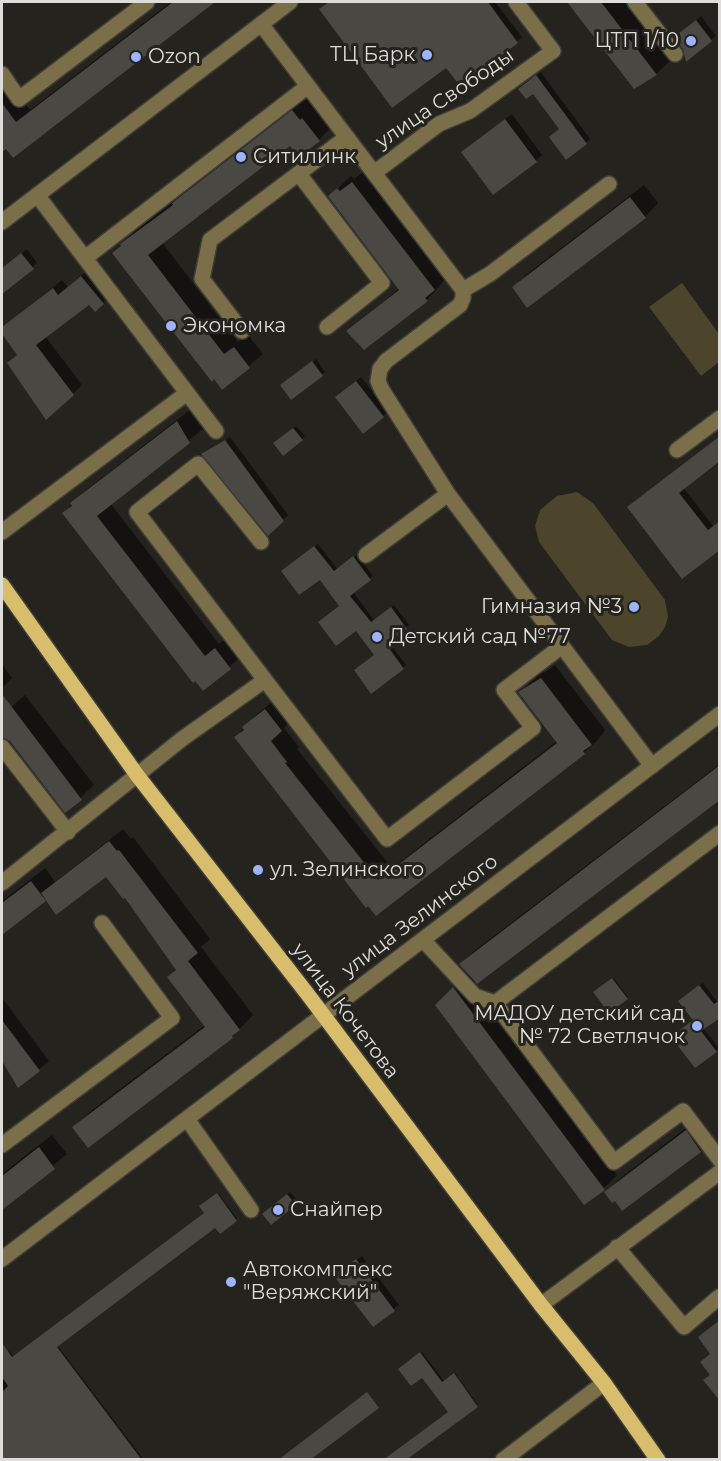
<!DOCTYPE html>
<meta charset="utf-8">
<style>
body{margin:0}
#map{position:relative;width:721px;height:1461px;overflow:hidden;background:#24231e;font-family:Montserrat,sans-serif}
canvas{display:block}
.frame{position:absolute;inset:0;border:3px solid #deddda;pointer-events:none}
</style>
<div id="map">
<canvas width="721" height="1461"></canvas>
<div class="frame"></div>
</div>
<script>
const c = document.querySelector('canvas').getContext('2d');
c.lineJoin = 'round';
function fillPath(path, color) { c.fillStyle = color; c.fill(path, 'evenodd'); }
const poly = rows => new Path2D(rows.map(r => 'M' + r).join(''));
function stroke(path, color, width, dash) { c.strokeStyle = color; c.lineWidth = width; c.lineCap = dash ? 'butt' : 'round'; c.setLineDash(dash || []); c.stroke(path); }
function drawText(font, color, halo, rows, align = 'center') {
  c.font = font + ' Montserrat,sans-serif'; c.lineWidth = 6; c.setLineDash([]); c.textBaseline = 'middle'; c.strokeStyle = halo; c.fillStyle = color; for (const [text, x, y, turn = 0] of rows) {
    c.save(); c.translate(x, y); c.rotate((+turn || 0) * Math.PI / 180); c.textAlign = isNaN(turn) ? turn : align; if (halo) c.strokeText(text, 0, 0); c.fillText(text, 0, 0); c.restore();
  }
}
fillPath(poly([
 [682,283,719,334,719,362,701,376,649,307],
 [577,492,593,503,665,600,668,617,665,627,659,636,647,645,629,647,612,640,539,542,535,526,540,510,557,496]
]), '#4c442b');
fillPath(poly([
 [171,2,210,2,13,156,2,141,2,73,30,110],
 [329,2,495,2,522,37,460,84,446,66,325,5],
 [569,2,624,2,670,61,656,74,635,87],
 [701,16,716,36,711,40,681,32],
 [541,72,590,139,586,143,561,129,533,92,524,84],
 [306,98,332,126,319,140,290,144,162,242,238,342,248,335,263,354,223,388,122,244,135,231],
 [512,114,542,155,536,161,469,146],
 [366,170,448,276,427,300,348,331,400,288,330,196,351,176,354,179],
 [644,185,658,203,645,217,514,287,527,274],
 [27,249,37,263,2,292,2,269],
 [90,268,112,294,95,310,89,303,45,336,82,385,73,394,9,363,18,354,2,328,62,280,68,287],
 [316,359,325,372,292,398,285,383],
 [361,377,388,411,383,416,342,393],
 [191,409,203,429,110,503,219,644,229,636,243,655,203,689,64,513,86,490],
 [296,426,305,436,302,439,278,440],
 [230,437,288,515,269,533,203,454],
 [683,487,713,526,682,577,629,507],
 [318,544,337,569,357,555,373,576,353,592,374,620,394,605,409,625,388,641,406,665,372,692,376,655,320,578,286,568],
 [2,664,12,678,2,688],
 [555,665,605,730,598,740,584,753,376,914,236,737,257,714,279,697,294,717,284,728,299,747,297,749,392,868,557,741,520,692,543,671,544,673],
 [25,695,94,785,66,811,11,740,2,736,2,715],
 [720,764,720,798,475,983,617,1175,604,1188,445,995,469,973,461,964,474,951],
 [123,829,131,839,133,837,210,939,201,947,253,1015,232,1037,74,1127,87,1114,205,1025,169,977,177,968,138,916,140,915,107,875,47,899,2,933,2,901,45,868,55,882],
 [614,978,628,997,610,1011,595,993],
 [703,983,718,1003,703,1028,719,1048,696,1066,694,1020,683,998],
 [2,998,49,1061,19,1086,2,1059],
 [699,1118,713,1137,700,1151,615,1199,606,1192,619,1179],
 [52,1135,67,1154,2,1208,2,1171,3,1173],
 [290,1192,298,1201,295,1204,267,1212],
 [218,1193,237,1219,220,1232,215,1226,57,1345,144,1460,2,1460,2,1357,9,1351,14,1357,206,1213,201,1206],
 [362,1256,399,1305,373,1325,341,1272],
 [422,1352,444,1381,455,1373,478,1405,404,1460,449,1412,423,1376,400,1369]
]), '#0007');
fillPath(poly([
 [173,2,215,2,13,158,6,149,2,152,2,103,16,122],
 [329,2,488,2,518,43,460,86,446,68,392,108,319,9],
 [567,2,601,2,657,75,634,89],
 [696,20,712,41,686,62,683,49,674,37],
 [536,75,587,144,566,160,549,137,559,129,533,94,526,99,518,89],
 [292,110,300,120,302,118,320,141,299,157,290,146,148,255,224,354,234,347,250,368,222,390,214,379,212,382,112,253,121,246,120,244,173,205,172,203],
 [505,119,537,162,493,195,461,152],
 [352,182,435,290,425,298,428,301,364,350,346,331,399,290,328,196,337,188,340,191],
 [630,197,646,218,527,308,512,287],
 [21,253,34,269,2,294,2,268],
 [81,276,104,304,95,312,89,305,36,345,74,395,46,420,7,363,17,355,2,334,2,327,53,288,58,295],
 [312,361,323,376,291,400,280,385],
 [356,381,384,417,363,434,335,397],
 [177,421,190,443,97,516,205,656,215,648,231,669,203,691,195,681,193,683,62,513,72,506,70,503],
 [293,428,303,440,283,456,273,443],
 [720,436,720,461,679,493,708,530,720,521,720,550,682,579,627,507],
 [225,440,284,521,268,536,201,454],
 [314,546,334,571,353,556,371,580,350,596,371,622,391,607,407,629,386,644,404,669,371,694,354,670,374,655,356,631,336,646,318,622,339,606,320,580,299,595,281,571],
 [541,678,592,745,583,751,585,754,376,916,368,906,366,908,234,737,244,730,242,727,265,709,282,731,271,741,287,762,285,763,378,880,557,743,518,692],
 [2,694,82,800,65,813,10,741,2,737],
 [720,765,720,800,477,984,459,964],
 [109,841,117,851,119,850,198,953,188,961,240,1030,232,1036,233,1038,88,1148,72,1127,205,1027,167,977,176,970,125,898,123,899,106,877,56,915,41,893],
 [31,881,46,901,2,935,2,903],
 [612,978,628,999,609,1013,593,992],
 [699,985,714,1004,720,1000,720,1018,701,1031,717,1052,695,1068,671,1037,693,1020,678,1001],
 [453,987,605,1190,584,1205,435,1005],
 [2,1020,40,1071,18,1088,2,1061],
 [686,1130,701,1152,622,1211,615,1201,612,1203,604,1192],
 [39,1147,55,1169,2,1210,2,1176],
 [217,1193,237,1221,220,1234,215,1228,57,1347,142,1460,2,1460,2,1392,8,1386,2,1377,2,1343,12,1357,204,1213,199,1206],
 [287,1194,296,1205,271,1225,262,1214],
 [356,1259,395,1311,373,1327,334,1276],
 [720,1320,720,1401,703,1380,710,1375,700,1362,710,1354,698,1337],
 [420,1352,442,1382,454,1373,478,1407,406,1460,383,1460,448,1412,422,1378,411,1386,398,1369],
 [367,1392,379,1408,310,1460,278,1460]
]), '#494843');
const minor = poly([
 [635,2,675,54],
 [261,24,374,173,439,124,470,111,553,51,516,2],
 [2,74,19,99,147,2],
 [374,173,463,290,463,298,460,305,386,361,380,369,378,381,382,390,448,494,652,766],
 [299,174,382,283,327,327],
 [37,195,216,431],
 [2,222,290,2],
 [85,258,308,86],
 [463,290,490,274,609,184],
 [242,331,202,279,210,240,347,137],
 [677,450,720,418],
 [2,532,187,393],
 [261,542,198,464,137,512,265,680],
 [366,555,448,494],
 [2,747,68,832],
 [2,883,182,739,265,680,387,839,533,728,504,690,562,646],
 [424,941,475,996,495,1003,614,1162,683,1111,720,1160],
 [495,1003,720,833],
 [187,1119,251,1210],
 [2,1145,172,1018,102,923],
 [617,1247,684,1327,719,1297],
 [2,1259,720,714],
 [541,1305,720,1172],
 [503,1460,604,1383]
]);
const major = poly([
 [2,585,137,775,309,996,541,1305,604,1383,658,1460]
]);
stroke(minor, '#3e3d38', 18);
stroke(major, '#3e3d38', 18);
stroke(minor, '#7b6f4a', 15);
stroke(major, '#d7bd6c', 15);
for (const [x, y, r, color] of [
 [691,41,6,"#9fb3fd"],
 [427,55,6,"#9fb3fd"],
 [136,57,6,"#9fb3fd"],
 [241,157,6,"#9fb3fd"],
 [171,326,6,"#9fb3fd"],
 [634,607,6,"#9fb3fd"],
 [377,637,6,"#9fb3fd"],
 [258,870,6,"#9fb3fd"],
 [697,1026,6,"#9fb3fd"],
 [278,1210,6,"#9fb3fd"],
 [231,1282,6,"#9fb3fd"]
]) { const dot = new Path2D(); dot.arc(x, y, r, 0, 2 * Math.PI); c.fillStyle = color; c.fill(dot); stroke(dot, '#24231e', 2); }
drawText('20px', '#deddda', '#24231e', [
 ["ЦТП 1/10",679,41,"right"],
 ["ТЦ Барк",415,55,"right"],
 ["Ozon",148,57],
 ["Ситилинк",253,157],
 ["Экономка",183,326],
 ["Гимназия №3",622,607,"right"],
 ["Детский сад №77",389,637],
 ["ул. Зелинского",270,870],
 ["МАДОУ детский сад",685,1014,"right"],
 ["№ 72 Светлячок",685,1037,"right"],
 ["Снайпер",290,1210],
 ["Автокомплекс",243,1270],
 ["\"Веряжский\"",243,1293]
], 'left');
drawText('20px', '#deddda', '#24231e', [
 ["улица Свободы",445,99,-34],
 ["улица Зелинского",420,916,-37],
 ["улица Кочетова",345,1011,53]
]);
</script>
